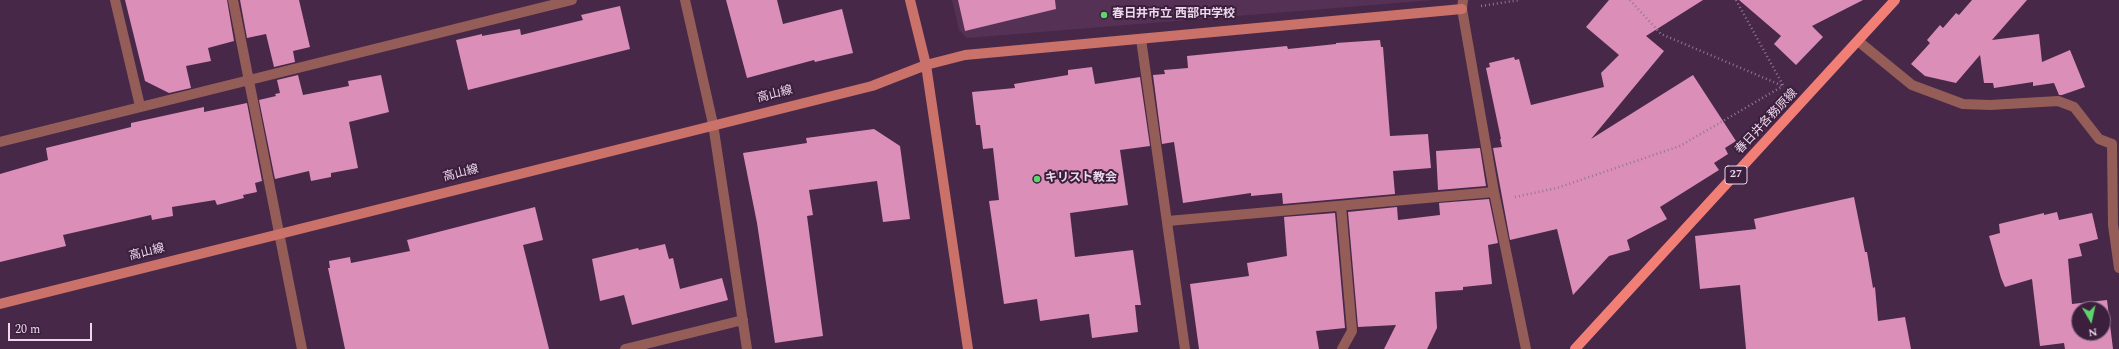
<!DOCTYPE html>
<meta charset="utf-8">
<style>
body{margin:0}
#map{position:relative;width:2119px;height:349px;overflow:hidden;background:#472848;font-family:Spectral,serif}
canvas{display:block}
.north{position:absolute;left:2071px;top:301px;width:40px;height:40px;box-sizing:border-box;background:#3c1e3d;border:1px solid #826983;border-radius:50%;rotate:171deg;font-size:11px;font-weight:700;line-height:16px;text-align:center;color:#ecd9ec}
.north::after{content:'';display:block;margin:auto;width:14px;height:18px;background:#5dd56c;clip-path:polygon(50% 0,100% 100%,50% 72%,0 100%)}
.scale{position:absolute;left:8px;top:323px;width:84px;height:18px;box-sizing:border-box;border:2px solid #ecd9ec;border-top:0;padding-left:5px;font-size:12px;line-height:14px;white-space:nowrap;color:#ecd9ec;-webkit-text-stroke:3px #3c1e3d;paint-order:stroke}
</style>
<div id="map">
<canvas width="2119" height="349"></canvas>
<div class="north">N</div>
<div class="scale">20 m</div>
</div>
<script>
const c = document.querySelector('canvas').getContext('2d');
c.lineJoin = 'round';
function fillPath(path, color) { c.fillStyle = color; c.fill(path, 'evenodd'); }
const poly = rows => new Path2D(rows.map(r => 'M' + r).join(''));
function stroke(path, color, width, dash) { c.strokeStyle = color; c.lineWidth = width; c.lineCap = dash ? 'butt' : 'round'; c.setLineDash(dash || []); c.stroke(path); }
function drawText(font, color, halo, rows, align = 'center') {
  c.font = font + ' Spectral,"Noto Sans JP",serif'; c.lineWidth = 4; c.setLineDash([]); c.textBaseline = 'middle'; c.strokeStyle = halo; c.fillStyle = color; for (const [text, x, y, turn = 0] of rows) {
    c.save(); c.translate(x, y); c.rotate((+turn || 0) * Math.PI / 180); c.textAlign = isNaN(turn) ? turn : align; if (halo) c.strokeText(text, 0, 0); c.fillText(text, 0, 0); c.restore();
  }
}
fillPath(poly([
 [952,0,1434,0,967,38,959,30]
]), '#553156');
fillPath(poly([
 [125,0,227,0,234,41,208,48,211,61,186,66,191,88,169,93,145,81],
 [240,0,299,0,310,47,293,51,295,62,274,67,266,34,247,38],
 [726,0,777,0,783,24,842,9,853,53,815,62,814,60,747,78],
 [958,0,1055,0,1056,9,965,31],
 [1609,0,1703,0,1646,36,1664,51,1591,139,1693,75,1736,141,1725,148,1728,154,1714,163,1719,170,1660,207,1667,219,1627,240,1630,250,1609,256,1573,295,1557,229,1510,240,1493,148,1502,147,1500,139,1501,139,1486,68,1490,67,1489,63,1514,57,1515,60,1519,59,1531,105,1604,87,1601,73,1619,55,1586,27],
 [1739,0,1863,0,1812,26,1823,37,1796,65,1774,44,1781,36],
 [1972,0,2027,0,1992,40,2039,34,2042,62,2070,50,2085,87,2062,95,2059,95,2054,83,2033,86,2033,82,1994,88,1993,83,1984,83,1980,55,1956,83,1925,76,1911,64,1930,43,1927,40,1940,25,1943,28,1956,13,1959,15],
 [620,6,630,49,468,90,456,40,482,34,482,36,520,29,521,35,583,20,581,15],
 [1380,40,1381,47,1383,47,1390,136,1428,134,1431,168,1393,171,1395,194,1283,204,1282,193,1251,196,1251,193,1183,203,1174,142,1162,144,1153,75,1165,74,1164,70,1188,68,1187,56,1287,46,1288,49,1336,44,1336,43],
 [1092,67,1095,84,1140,77,1150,146,1120,150,1128,205,1070,213,1075,257,1133,250,1141,305,1135,305,1138,332,1092,338,1089,314,1040,321,1037,299,1004,304,989,201,999,200,993,148,983,149,980,125,976,125,972,92,1015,88,1014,84,1068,75,1068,70],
 [298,75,303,95,349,86,348,81,381,75,389,112,349,122,358,168,331,173,331,177,311,181,309,171,275,179,259,100,276,96,275,94,280,93,277,80],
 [247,103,262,181,255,183,257,192,243,195,244,198,217,205,215,200,172,207,173,216,152,220,151,215,63,235,66,246,0,262,0,174,48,160,46,148,131,127,131,123,204,107,204,112],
 [874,129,900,146,910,219,883,222,877,181,809,190,813,215,807,216,823,336,775,343,757,223,743,153,807,143,806,138],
 [1480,148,1486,186,1438,190,1436,151],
 [1854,197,1865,252,1867,252,1873,288,1875,287,1878,321,1905,317,1911,349,1746,349,1740,285,1700,289,1695,236,1756,229,1754,219],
 [1489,199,1498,243,1488,245,1492,284,1463,287,1463,290,1435,292,1437,328,1427,349,1384,349,1396,325,1358,327,1348,212,1397,207,1398,220,1440,215,1439,203],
 [535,207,543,240,523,245,549,349,345,349,328,268,330,268,329,261,350,257,351,263,410,251,407,240],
 [2057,212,2059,220,2092,213,2098,239,2079,244,2082,256,2068,259,2072,304,2107,300,2113,349,2065,349,2064,343,2040,346,2032,279,2005,287,2001,278,1989,236,2000,233,1999,224,2044,213,2044,215],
 [2079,309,2103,309,2103,333,2079,333],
 [1335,213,1345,328,1316,331,1319,349,1199,349,1190,284,1249,276,1247,263,1287,256,1284,217],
 [665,244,669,259,673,258,680,289,722,278,728,300,632,325,624,295,600,301,592,259,638,248,639,250]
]), '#db8eb8');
stroke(poly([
 [1630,0,1661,34,1783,86],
 [1736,0,1783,85],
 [1481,6,1520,0],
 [1515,197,1557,188,1680,146,1783,86]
]), '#927892', 2.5, [1, 3]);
stroke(poly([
 [115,0,140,106],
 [233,0,302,349],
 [685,0,713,124,747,349],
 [1463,0,1462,9,1494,192,1526,349],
 [1141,39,1185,349],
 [1858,41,1912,85,1963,104,1990,105,2058,101,2074,107,2099,139,2112,144,2113,225,2119,268],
 [0,142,572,0],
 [1341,206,1352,331,1342,349],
 [1168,221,1494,192],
 [625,349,743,320]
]), '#955d57', 10);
stroke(poly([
 [910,0,926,65,968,349],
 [0,304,872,86,926,65,965,55,1462,9]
]), '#ca7169', 10);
stroke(poly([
 [1575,349,1895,0]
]), '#f27f76', 10);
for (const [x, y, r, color] of [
 [1104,15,4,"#5dd56c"],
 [1037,179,4,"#5dd56c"]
]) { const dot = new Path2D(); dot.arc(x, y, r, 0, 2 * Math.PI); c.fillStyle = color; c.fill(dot); stroke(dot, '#3c1e3d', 1.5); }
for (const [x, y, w] of [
 [1736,175,22]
]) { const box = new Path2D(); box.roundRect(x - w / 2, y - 9, w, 18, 3); c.fillStyle = '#3c1e3d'; c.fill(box); stroke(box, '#ecd9ec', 1); }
drawText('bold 11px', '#ecd9ec', null, [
 ["27",1736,175]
]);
drawText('bold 12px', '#ecd9ec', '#3c1e3d', [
 ["春日井市立 西部中学校",1112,15],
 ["キリスト教会",1045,179]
], 'left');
drawText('12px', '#ecd9ec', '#3c1e3d', [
 ["高山線",775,95,-14],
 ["春日井各務原線",1767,122,-47],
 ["高山線",461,174,-14],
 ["高山線",147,253,-14]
]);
</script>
